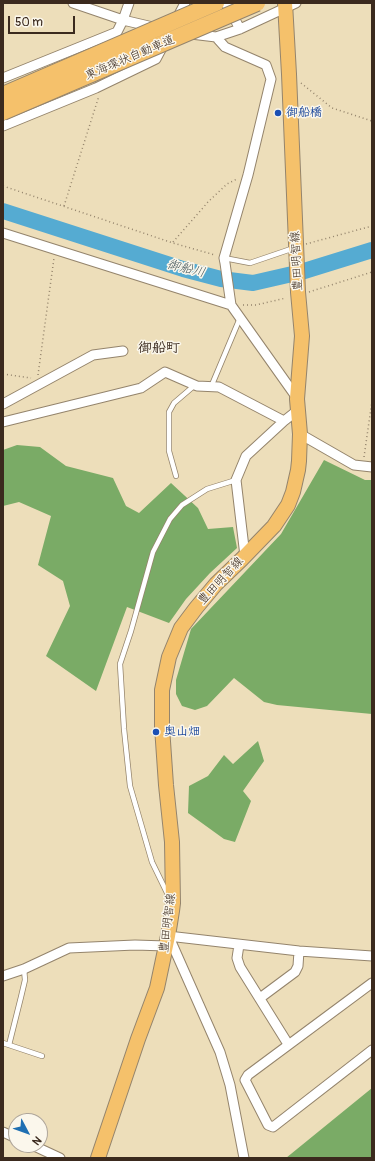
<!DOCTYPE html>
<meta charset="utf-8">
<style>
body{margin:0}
#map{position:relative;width:375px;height:1161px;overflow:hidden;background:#eddeba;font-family:Pangolin,sans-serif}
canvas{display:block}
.frame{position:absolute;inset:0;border:4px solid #3b2a1e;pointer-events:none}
.north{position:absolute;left:8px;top:1113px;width:40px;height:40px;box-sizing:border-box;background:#fbf7ec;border:1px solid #aea59a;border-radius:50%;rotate:131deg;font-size:11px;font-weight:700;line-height:16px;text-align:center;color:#3b2a1e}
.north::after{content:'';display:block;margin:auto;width:14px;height:18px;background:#1f6fb2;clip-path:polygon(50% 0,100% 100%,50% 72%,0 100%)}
.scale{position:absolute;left:8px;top:16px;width:67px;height:18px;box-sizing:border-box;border:2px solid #3b2a1e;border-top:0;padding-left:5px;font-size:12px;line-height:14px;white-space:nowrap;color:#3b2a1e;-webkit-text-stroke:3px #fbf7ec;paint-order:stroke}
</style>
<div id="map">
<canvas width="375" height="1161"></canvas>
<div class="frame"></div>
<div class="north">N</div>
<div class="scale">50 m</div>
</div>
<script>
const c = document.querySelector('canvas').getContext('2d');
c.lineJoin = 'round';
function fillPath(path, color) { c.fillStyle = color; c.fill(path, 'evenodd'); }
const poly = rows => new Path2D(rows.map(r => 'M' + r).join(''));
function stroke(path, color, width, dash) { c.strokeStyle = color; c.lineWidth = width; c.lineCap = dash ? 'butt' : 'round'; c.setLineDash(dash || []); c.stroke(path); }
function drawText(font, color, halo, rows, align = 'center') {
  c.font = font + ' Pangolin,"Klee One",sans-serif'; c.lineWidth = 3; c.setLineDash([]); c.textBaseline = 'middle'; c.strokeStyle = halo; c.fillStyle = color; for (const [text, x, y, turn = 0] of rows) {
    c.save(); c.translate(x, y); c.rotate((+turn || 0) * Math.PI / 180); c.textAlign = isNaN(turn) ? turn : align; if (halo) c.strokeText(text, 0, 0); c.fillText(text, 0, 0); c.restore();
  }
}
fillPath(poly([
 [17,445,40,447,66,466,113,478,126,506,139,513,171,483,198,508,208,529,233,527,237,548,210,573,186,599,169,623,127,607,96,691,46,656,70,606,63,581,38,565,51,516,19,502,3,506,3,450],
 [324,460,365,480,372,480,372,714,277,705,264,702,234,678,207,706,195,710,182,706,176,694,176,680,191,629,281,534],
 [258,741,264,761,243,791,251,801,235,842,224,839,188,813,189,786,208,776,224,755,233,764],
 [372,1088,372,1158,286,1158]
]), '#7aab66');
stroke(poly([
 [3,211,183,269,221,279,253,283,301,272,372,250]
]), '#55abd2', 16);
const service = poly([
 [224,258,250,263,294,248],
 [211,387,240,318],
 [176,476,169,451,169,412,174,403,195,385],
 [169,897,152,862,130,786,124,729,120,664,131,631,153,552,170,519,182,505,207,489,236,480],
 [3,1043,42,1056],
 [9,1045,21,997,25,980,24,969]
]);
const minor = poly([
 [73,3,123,20,157,28],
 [226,3,240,29],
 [176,20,185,3],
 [191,34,216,37,240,29,296,3],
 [216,37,225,47,266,65,271,79,248,175,224,258,225,263,231,305,297,398],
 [3,78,117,32,123,20,129,3],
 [3,126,96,88,156,59,164,44],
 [3,233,231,305],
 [3,404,93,355,123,351],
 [3,422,141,388,165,372,197,386,219,387,284,421],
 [300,434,354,465,372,467],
 [245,556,236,480,246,456,284,421,298,410],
 [168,936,299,951,372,956],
 [169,937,220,1052,230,1085,244,1158],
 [239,945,237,958,240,967,288,1044],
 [3,976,24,969,69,948,135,945,166,946],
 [372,983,248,1075,245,1080,268,1125,273,1127,372,1050],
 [260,998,295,972,298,966,299,951],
 [3,1132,16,1138],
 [32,1145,60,1158]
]);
const primary = poly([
 [98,1158,138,1039,157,988,168,936,172,911,173,903,172,842,166,785,162,727,162,690,169,657,181,628,196,608,216,584,242,559,274,526,288,505,293,492,298,470,299,461,300,434,297,399,302,336,298,292,289,74,285,3]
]);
stroke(service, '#94846c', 6);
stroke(minor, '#94846c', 11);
stroke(primary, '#94846c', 16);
stroke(poly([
 [301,83,332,108,372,121],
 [3,186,173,243,215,255],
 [64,206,98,99,97,97],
 [173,242,208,202,227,184,237,179],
 [306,244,372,226],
 [309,292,372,272],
 [243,305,256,305,286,298],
 [3,374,31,378],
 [38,375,54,258],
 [364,457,372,401]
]), '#94846c', 1.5, [1, 3]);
stroke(service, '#fff', 4.5);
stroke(minor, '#fff', 9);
stroke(primary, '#f5c16b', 14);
const motorwayBridge = poly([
 [3,95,216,3],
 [3,112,257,3]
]);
stroke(motorwayBridge, '#94846c', 18, []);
stroke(motorwayBridge, '#f5c16b', 16);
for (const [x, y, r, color] of [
 [278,113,4,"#1a4fb4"],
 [156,732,4,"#1a4fb4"]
]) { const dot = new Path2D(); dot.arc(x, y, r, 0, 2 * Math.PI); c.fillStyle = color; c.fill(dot); stroke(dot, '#fbf7ec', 1.5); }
drawText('12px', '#3b2a1e', '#fbf7ec', [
 ["東海環状自動車道",130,58,-23],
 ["豊田明智線",297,261,-93],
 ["豊田明智線",221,581,-47],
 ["豊田明智線",168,923,-83]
]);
drawText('bold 12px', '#164399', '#fbf7ec', [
 ["御船橋",286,113],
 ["奥山畑",164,732]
], 'left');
drawText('italic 13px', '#44575d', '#fbf7ec', [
 ["御船川",186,269,14]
]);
drawText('bold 14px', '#3b2a1e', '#fbf7ec', [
 ["御船町",159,348]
]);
</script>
